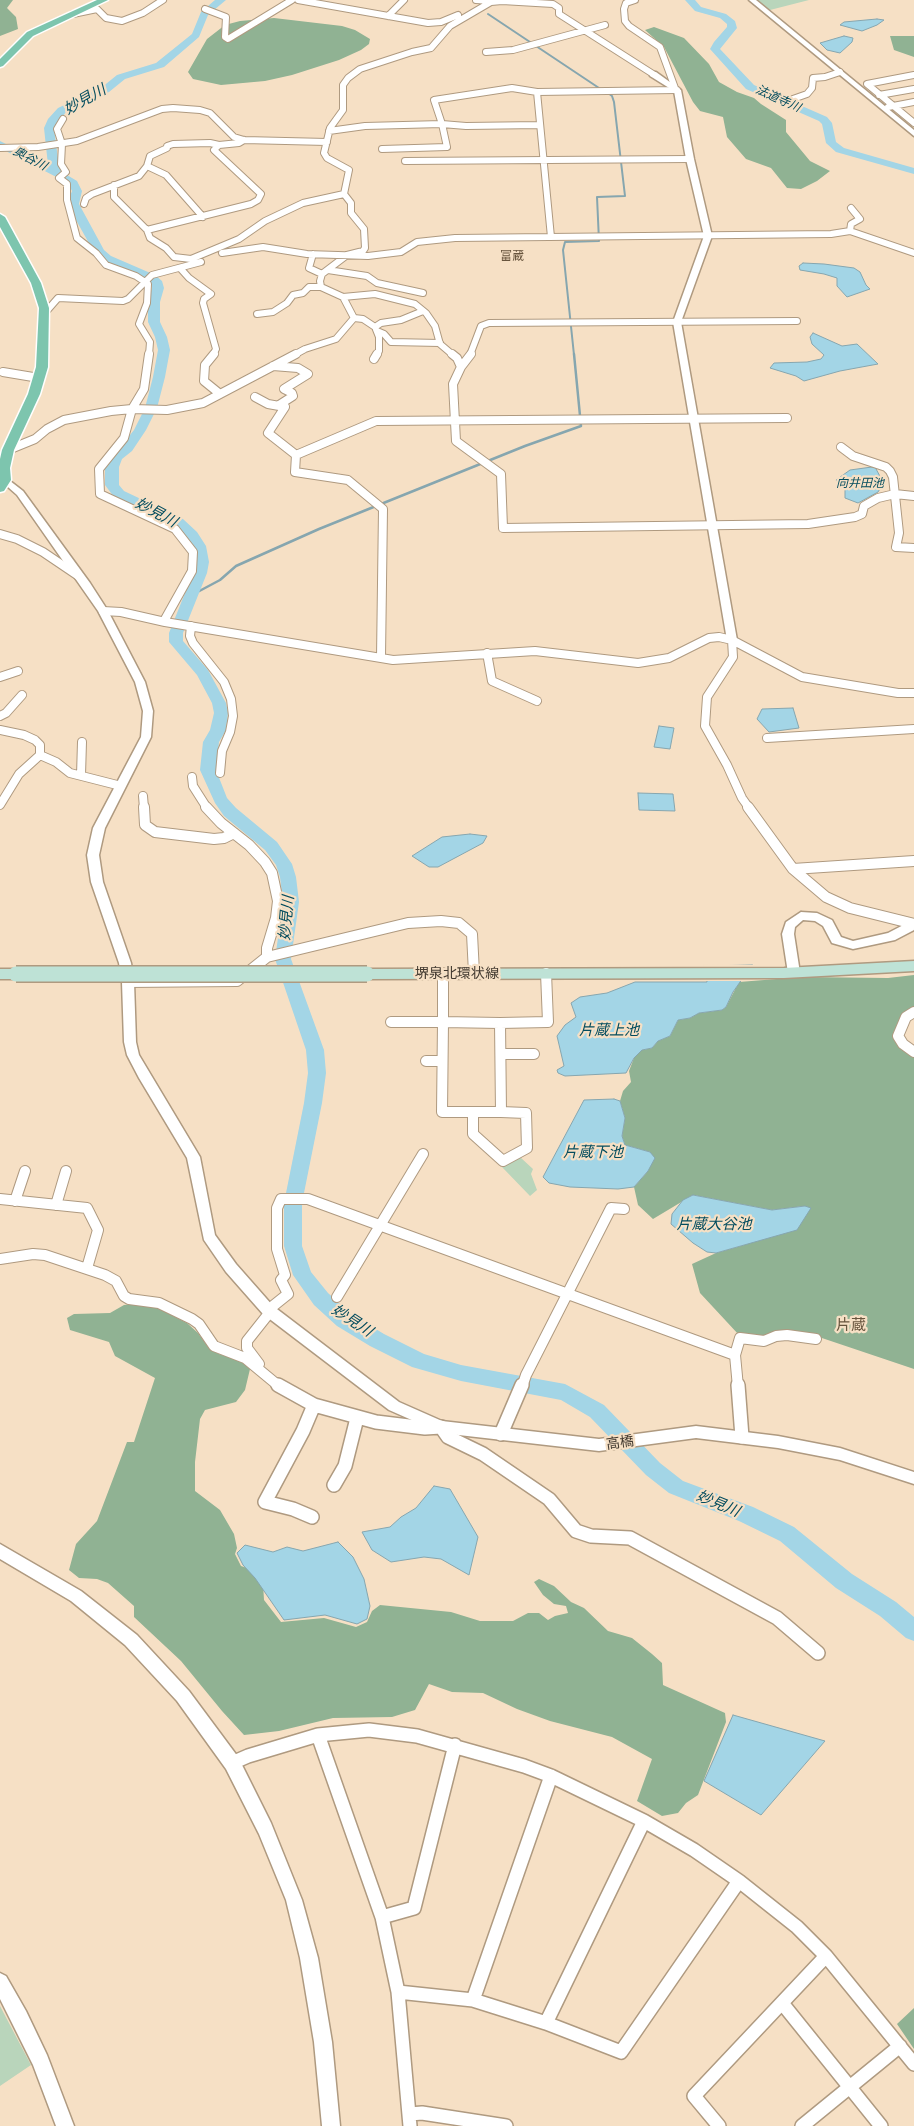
<!DOCTYPE html>
<meta charset="utf-8">
<style>
body{margin:0}
canvas{display:block;background:#f6e0c5}
</style>
<canvas width="914" height="2126"></canvas>
<script>
const c = document.querySelector('canvas').getContext('2d');
c.lineJoin = 'round';
function fillPath(path, color) { c.fillStyle = color; c.fill(path, 'evenodd'); }
const poly = rows => new Path2D(rows.map(r => 'M' + r).join(''));
function stroke(path, color, width, dash) { c.strokeStyle = color; c.lineWidth = width; c.lineCap = dash ? 'butt' : 'round'; c.setLineDash(dash || []); c.stroke(path); }
function drawText(font, color, halo, rows, align = 'center') {
  c.font = font + ' Karla,"Noto Sans JP",sans-serif'; c.lineWidth = 4.5; c.setLineDash([]); c.textBaseline = 'middle'; c.strokeStyle = halo; c.fillStyle = color; for (const [text, x, y, turn = 0] of rows) {
    c.save(); c.translate(x, y); c.rotate((+turn || 0) * Math.PI / 180); c.textAlign = isNaN(turn) ? turn : align; if (halo) c.strokeText(text, 0, 0); c.fillText(text, 0, 0); c.restore();
  }
}
fillPath(poly([
 [756,0,809,0,770,10],
 [520,1157,533,1169,531,1174,537,1190,530,1196,502,1167],
 [0,2006,31,2065,0,2086]
]), '#b9d5bb');
fillPath(poly([
 [0,0,13,0,7,8,16,17,18,29,0,36],
 [274,18,342,26,355,30,370,39,369,44,361,50,339,60,292,75,265,81,221,85,193,79,188,72,207,39,225,25,240,21],
 [654,27,684,38,709,64,719,82,737,92,754,98,761,104,786,120,786,132,810,161,830,171,817,181,801,189,787,188,771,168,746,159,727,137,723,117,700,111,693,102,664,47,645,30],
 [890,36,914,36,914,57,894,50],
 [914,975,914,1009,896,1030,914,1055,914,1369,810,1334,760,1337,739,1335,700,1293,692,1264,716,1253,744,1245,805,1206,772,1210,693,1195,653,1219,638,1205,634,1187,648,1171,650,1152,625,1145,622,1136,625,1118,620,1101,623,1091,631,1082,629,1071,634,1058,642,1050,652,1048,658,1041,670,1036,678,1020,690,1018,699,1013,722,1010,726,1007,739,982,802,977,888,978],
 [135,1304,156,1307,187,1323,198,1333,209,1348,219,1354,241,1361,250,1369,245,1390,236,1402,205,1410,200,1419,195,1462,195,1491,220,1510,234,1534,237,1548,235,1554,241,1566,253,1570,263,1584,264,1600,281,1622,324,1618,356,1627,367,1622,372,1611,380,1605,451,1612,480,1621,513,1621,528,1613,539,1613,548,1620,555,1616,568,1613,566,1606,554,1604,543,1595,534,1582,539,1579,554,1586,571,1602,584,1608,608,1631,632,1638,652,1654,662,1663,663,1685,725,1713,726,1722,698,1795,686,1803,678,1813,662,1816,637,1801,652,1759,612,1737,550,1721,517,1709,483,1693,452,1692,429,1684,415,1710,392,1717,333,1718,279,1731,244,1735,222,1711,181,1661,134,1617,134,1606,108,1583,97,1579,79,1578,69,1570,76,1544,97,1521,127,1442,134,1442,155,1378,115,1356,109,1342,70,1330,67,1318,74,1314,110,1313,124,1305],
 [914,2008,914,2049,897,2024]
]), '#90b293');
const water = poly([
 [877,19,884,20,877,25,862,31,840,25,844,22,877,19],
 [844,36,853,38,852,42,840,53,827,50,820,43,844,36],
 [803,263,824,264,854,268,860,272,866,285,870,289,847,297,837,286,837,278,824,274,800,270,799,266,803,263],
 [813,333,842,346,857,344,878,364,840,371,804,381,796,376,770,368,774,363,807,362,821,359,824,355,812,344,810,337,813,333],
 [872,467,875,467,882,480,883,484,878,492,858,503,845,498,845,490,836,480,850,470,872,467],
 [793,708,799,728,769,732,757,719,762,709,793,708],
 [659,726,674,728,670,749,654,747,659,726],
 [638,793,673,794,675,811,639,810,638,793],
 [470,834,487,836,483,843,438,867,429,867,412,856,442,837,470,834],
 [752,965,733,992,726,1007,722,1010,699,1013,690,1018,678,1020,670,1036,658,1041,652,1048,642,1050,634,1058,626,1073,565,1076,558,1073,557,1070,564,1066,557,1036,565,1025,576,1017,571,1003,580,997,607,993,635,982,707,982,705,966,752,965],
 [614,1099,620,1101,625,1118,622,1136,625,1145,650,1152,655,1158,648,1171,634,1187,618,1189,570,1187,549,1183,543,1177,584,1100,614,1099],
 [693,1195,772,1210,805,1206,811,1208,797,1230,716,1253,707,1252,693,1243,671,1224,672,1214,683,1200,693,1195],
 [434,1486,450,1489,478,1537,469,1575,441,1559,424,1557,391,1562,372,1550,362,1532,390,1527,401,1517,416,1508,434,1486],
 [338,1542,353,1557,364,1579,370,1606,367,1619,357,1624,325,1615,284,1620,255,1578,243,1565,237,1553,245,1545,273,1552,287,1547,303,1551,338,1542],
 [733,1715,825,1741,761,1815,704,1781,733,1715]
]);
fillPath(water, '#a3d5e6');
stroke(water, '#86a6af', 1);
fillPath(poly([
 [703,964,755,965,743,981,705,981]
]), '#f6e0c5');
stroke(poly([
 [488,14,602,90],
 [574,355,563,250,565,242,599,241,597,197,625,196,614,102,612,96,608,93]
]), '#86a6af', 2);
stroke(poly([
 [190,596,220,580,236,566,319,529,525,446,581,426,574,354]
]), '#86a6af', 2.5);
fillPath(poly([
 [215,0,226,0,208,15,199,37,164,67,125,79,109,92,66,112,54,128,59,167,62,172,77,181,82,191,79,204,104,250,111,256,155,275,162,281,164,288,160,302,160,322,167,337,170,350,165,377,157,408,146,430,132,451,122,459,119,467,119,485,124,491,183,519,197,532,206,546,209,562,207,573,183,633,183,641,208,670,226,703,228,713,226,730,219,742,216,770,227,798,236,808,277,842,292,864,296,877,299,902,291,959,324,1050,326,1073,322,1103,302,1203,302,1246,311,1272,328,1293,351,1314,384,1334,424,1354,461,1365,565,1384,604,1405,660,1463,683,1481,753,1507,794,1527,852,1574,896,1602,914,1617,914,1641,906,1638,880,1616,836,1588,780,1541,739,1521,669,1493,646,1475,590,1417,561,1400,461,1381,412,1367,370,1346,337,1326,314,1305,293,1275,284,1246,284,1203,304,1103,308,1073,306,1050,275,959,283,902,280,877,276,865,265,850,224,816,215,803,200,770,203,742,210,730,214,713,212,703,197,675,169,642,169,633,193,573,195,562,192,546,187,537,173,525,114,497,105,485,105,467,110,457,122,445,134,430,145,408,153,377,158,350,155,337,148,322,148,302,152,288,151,282,147,279,103,260,95,254,67,204,72,191,68,183,0,148,0,141,48,165,44,128,48,119,58,108,101,88,117,75,156,63,192,34,201,12,215,0],
 [685,0,695,0,701,7,726,14,735,21,737,28,720,49,754,85,827,117,832,123,836,142,844,148,914,168,914,174,836,152,826,143,822,124,819,121,746,89,710,49,714,42,727,27,727,24,720,18,695,11,685,0]
]), '#a3d5e6');
const minorFar3 = poly([
 [298,0,428,23,441,22,458,15],
 [476,0,491,1],
 [635,0,626,3,624,9,625,21,629,26,660,47,675,88],
 [205,9,226,17,225,37,228,39,292,0],
 [73,14,97,9,106,18,122,21,143,13,163,0],
 [388,16,404,0],
 [486,52,513,50,605,25],
 [914,75,867,84,914,123],
 [537,92,551,237],
 [879,95,914,89],
 [790,100,807,94,812,88,813,78,825,77,840,72],
 [888,107,914,102],
 [63,119,57,129,62,144,61,164,66,172,59,178,67,184,67,200,77,238,96,253,106,265,136,276,148,284,147,303,139,324,150,342,149,355],
 [539,125,466,126,442,124,434,100,512,88,537,92,677,90],
 [329,131,365,126,442,124,447,147,382,149],
 [0,148,38,147,77,141,162,109,173,108,200,110,210,113,234,137,244,140,327,142],
 [405,161,690,159],
 [147,166,166,175,203,217],
 [114,185,114,197,147,230,150,238,166,248,174,257,191,259,239,239,265,221,303,203,344,194],
 [84,204,86,198,92,194,139,176,147,166,150,156,167,148,167,146,173,144,210,143,219,145],
 [147,230,251,204,258,200,261,194,214,150,219,145,239,143,244,140],
 [850,231,914,253],
 [222,253,263,247,307,254,368,256,401,252,417,242,455,238,831,234,850,231,851,224,860,219,851,208],
 [313,254,309,268,322,274],
 [180,268,189,278,211,294,204,299,203,303,216,349,213,355],
 [328,270,367,276,377,283,423,293],
 [343,297,375,294,415,304,426,313,435,326,440,344,453,355],
 [44,314,58,298,123,301,128,299,152,275,201,262],
 [257,314,273,312,287,303,293,295,303,293,309,287,321,287],
 [354,318,363,319,375,327,379,337,379,351,377,355],
 [375,327,381,323,401,320,423,311],
 [377,331,384,334,391,342,440,343],
 [294,355,305,349,336,339,354,318,343,297,321,287,320,281,322,274,347,255,363,251,365,248,364,229,351,213,351,203,344,194,349,170,327,158,324,153,330,128,343,110,343,85,348,78,360,69,412,52,431,48,450,26,491,2,502,1,553,4,559,8,559,14,653,74],
 [470,355,481,326,489,323,797,321]
]);
const minorFar2 = poly([
 [149,354,144,389,132,409,124,438,99,469,100,494,175,529,193,552,192,571,164,621],
 [214,354,205,365,204,381,220,394],
 [452,354,457,358,461,367,453,384,456,441,501,474,503,528,808,524,855,517,862,514,864,506,878,498,895,494,914,496],
 [374,359,377,354],
 [273,366,298,368,308,374,284,389,292,393,293,396,279,405],
 [461,367,471,354],
 [3,372,39,378],
 [255,397,268,404,285,407,268,433,296,455],
 [841,447,853,456,886,467,890,471,893,477,899,533,896,547,914,548],
 [8,450,35,439,47,429,64,420,111,411,132,409,167,410,203,403,296,354],
 [0,534,17,539,43,552,80,577],
 [103,611,121,612,165,622,393,660,535,651,638,663,669,658,709,638,719,637,732,640,802,677,898,693,914,693],
 [191,626,190,636,193,643,224,682,231,699,233,716,230,732,222,751,220,773],
 [732,640,733,657,707,697,705,726,727,765,742,798,749,808],
 [487,653,492,681,537,701],
 [381,657,383,509,348,480,295,472,296,455,376,421,787,418],
 [0,677,18,671],
 [0,716,6,713,22,695],
 [0,730,24,735,35,740,40,745,40,755,56,762,70,773,121,786],
 [767,738,914,729],
 [81,775,82,742],
 [192,777,193,786,207,808],
 [143,796,144,808],
 [0,805,19,774,40,755]
]);
const minorFar1 = poly([
 [144,807,145,825,155,832,214,839,224,838,234,833],
 [206,807,221,823,249,845,265,862,272,873,278,901,276,918,267,948,267,957],
 [748,807,793,869,826,897,850,908,914,924],
 [793,869,914,861],
 [443,974,443,1022],
 [128,982,237,981,267,957,408,923,441,921,459,923,472,934,474,973],
 [914,1012,906,1017,898,1036,903,1044,914,1052],
 [391,1022,443,1022],
 [443,1022,500,1023,501,1112,442,1112,443,1022],
 [500,1023,548,1022,546,973],
 [501,1054,534,1054],
 [426,1061,442,1061],
 [473,1112,473,1134,503,1161,527,1148,526,1113,501,1112],
 [0,1199,87,1208,98,1230,87,1268],
 [15,1201,25,1171],
 [56,1205,66,1171],
 [0,1259,33,1254,45,1255,105,1275,116,1281,124,1296,129,1299,159,1303,192,1319,199,1324,214,1346,245,1358,280,1387],
 [337,1297,423,1154],
 [268,1310,288,1294,281,1280,285,1275,277,1249,277,1208,281,1199,308,1199,735,1355],
 [259,1364,247,1348,247,1341,270,1312],
 [522,1387,526,1375,611,1208,624,1209],
 [738,1387,735,1355,740,1338,764,1341,776,1336,787,1335,816,1339]
]);
const minor = poly([
 [278,1385,314,1405,376,1422,425,1428,441,1427,448,1437,483,1454,549,1499,576,1531,591,1536,630,1538,777,1618,818,1653],
 [738,1385,742,1437],
 [501,1434,522,1385],
 [334,1485,345,1466,357,1418],
 [312,1517,293,1509,265,1502,303,1431,314,1405],
 [318,1735,382,1917,398,1992,410,2126],
 [232,1763,248,1756,318,1735,369,1730,417,1736,524,1766,551,1776,644,1821,694,1850,739,1881,797,1927,826,1956,694,2096,719,2126],
 [382,1917,414,1908,455,1745],
 [826,1956,914,2064],
 [398,1992,473,2000,546,2023,621,2052,739,1881],
 [473,2000,551,1776],
 [782,2003,881,2126],
 [546,2023,644,1821],
 [410,2114,422,2113,506,2126],
 [802,2126,900,2046]
]);
const tertiary = poly([
 [749,0,756,0,914,130,914,136,749,0],
 [650,72,656,72,681,90,694,159,712,236,681,322,737,640,732,643,727,640,673,322,704,236,686,159,674,91,650,76,650,72],
 [5,477,23,491,90,583,108,611,145,682,153,711,151,737,105,828,99,855,103,882,131,963,134,982,136,1042,139,1055,200,1157,215,1235,236,1264,273,1306,399,1402,442,1421,599,1439,696,1426,778,1436,840,1448,914,1472,914,1484,840,1460,778,1448,696,1438,599,1451,441,1433,389,1410,263,1314,226,1272,204,1240,187,1158,139,1078,127,1055,124,1042,122,982,119,963,91,882,87,855,93,828,141,737,143,711,135,682,98,611,17,495,0,480,5,477],
 [801,912,817,913,832,920,841,937,853,941,888,933,913,920,914,930,895,940,853,949,832,943,823,926,815,921,803,920,795,927,794,934,800,973,794,977,788,973,782,934,786,922,801,912],
 [0,1544,81,1591,137,1635,189,1691,238,1757,271,1823,302,1900,318,1958,332,2042,340,2126,322,2126,314,2042,300,1958,286,1900,259,1834,226,1769,177,1701,125,1645,71,1601,0,1559,0,1544],
 [0,1973,6,1976,26,2011,47,2055,74,2126,56,2126,33,2065,0,1999,0,1973]
]);
const secondary = poly([
 [914,961,914,971,784,978,367,979,362,978,360,974,362,970,367,969,784,968,914,961],
 [0,969,16,969,21,970,23,974,21,978,16,979,0,979,0,969]
]);
const primary = poly([
 [97,0,108,0,33,36,3,66,0,67,0,59,27,32,97,0],
 [0,214,5,217,41,283,49,308,48,367,40,394,14,450,10,468,11,480,4,491,0,492,0,459,2,450,28,394,36,367,39,308,31,283,0,227,0,214]
]);
stroke(minorFar3, '#af9a80', 8);
stroke(minorFar2, '#af9a80', 10);
stroke(minorFar1, '#af9a80', 12);
stroke(minor, '#af9a80', 16);
stroke(tertiary, '#af9a80', 3);
stroke(secondary, '#af9a80', 3);
stroke(primary, '#fff', 3);
stroke(minorFar3, '#fff', 6);
stroke(minorFar2, '#fff', 8);
stroke(minorFar1, '#fff', 10);
stroke(minor, '#fff', 13);
fillPath(tertiary, '#fff');
fillPath(secondary, '#bee2d6');
fillPath(primary, '#7dc5ae');
const secondaryBridge = poly([
 [16,974,367,974]
]);
stroke(secondaryBridge, '#af9a80', 18, []);
stroke(secondaryBridge, '#bee2d6', 15);
drawText('italic 12px', '#034c5e', '#f6e0c5', [
 ["法道寺川",778,99,24],
 ["奥谷川",30,159,28],
 ["向井田池",860,484]
]);
drawText('12px', '#67543d', '#f6e0c5', [
 ["富蔵",512,257]
]);
drawText('14px', '#433a30', '#f6e0c5', [
 ["堺泉北環状線",457,974],
 ["高橋",620,1443,-8]
]);
drawText('italic 15px', '#034c5e', '#f6e0c5', [
 ["妙見川",85,100,-29],
 ["妙見川",156,513,28],
 ["妙見川",287,918,-85],
 ["片蔵上池",609,1031],
 ["片蔵下池",593,1153],
 ["片蔵大谷池",714,1225],
 ["妙見川",352,1321,33],
 ["妙見川",718,1504,23]
]);
drawText('15px', '#67543d', '#f6e0c5', [
 ["片蔵",851,1326]
]);
</script>
